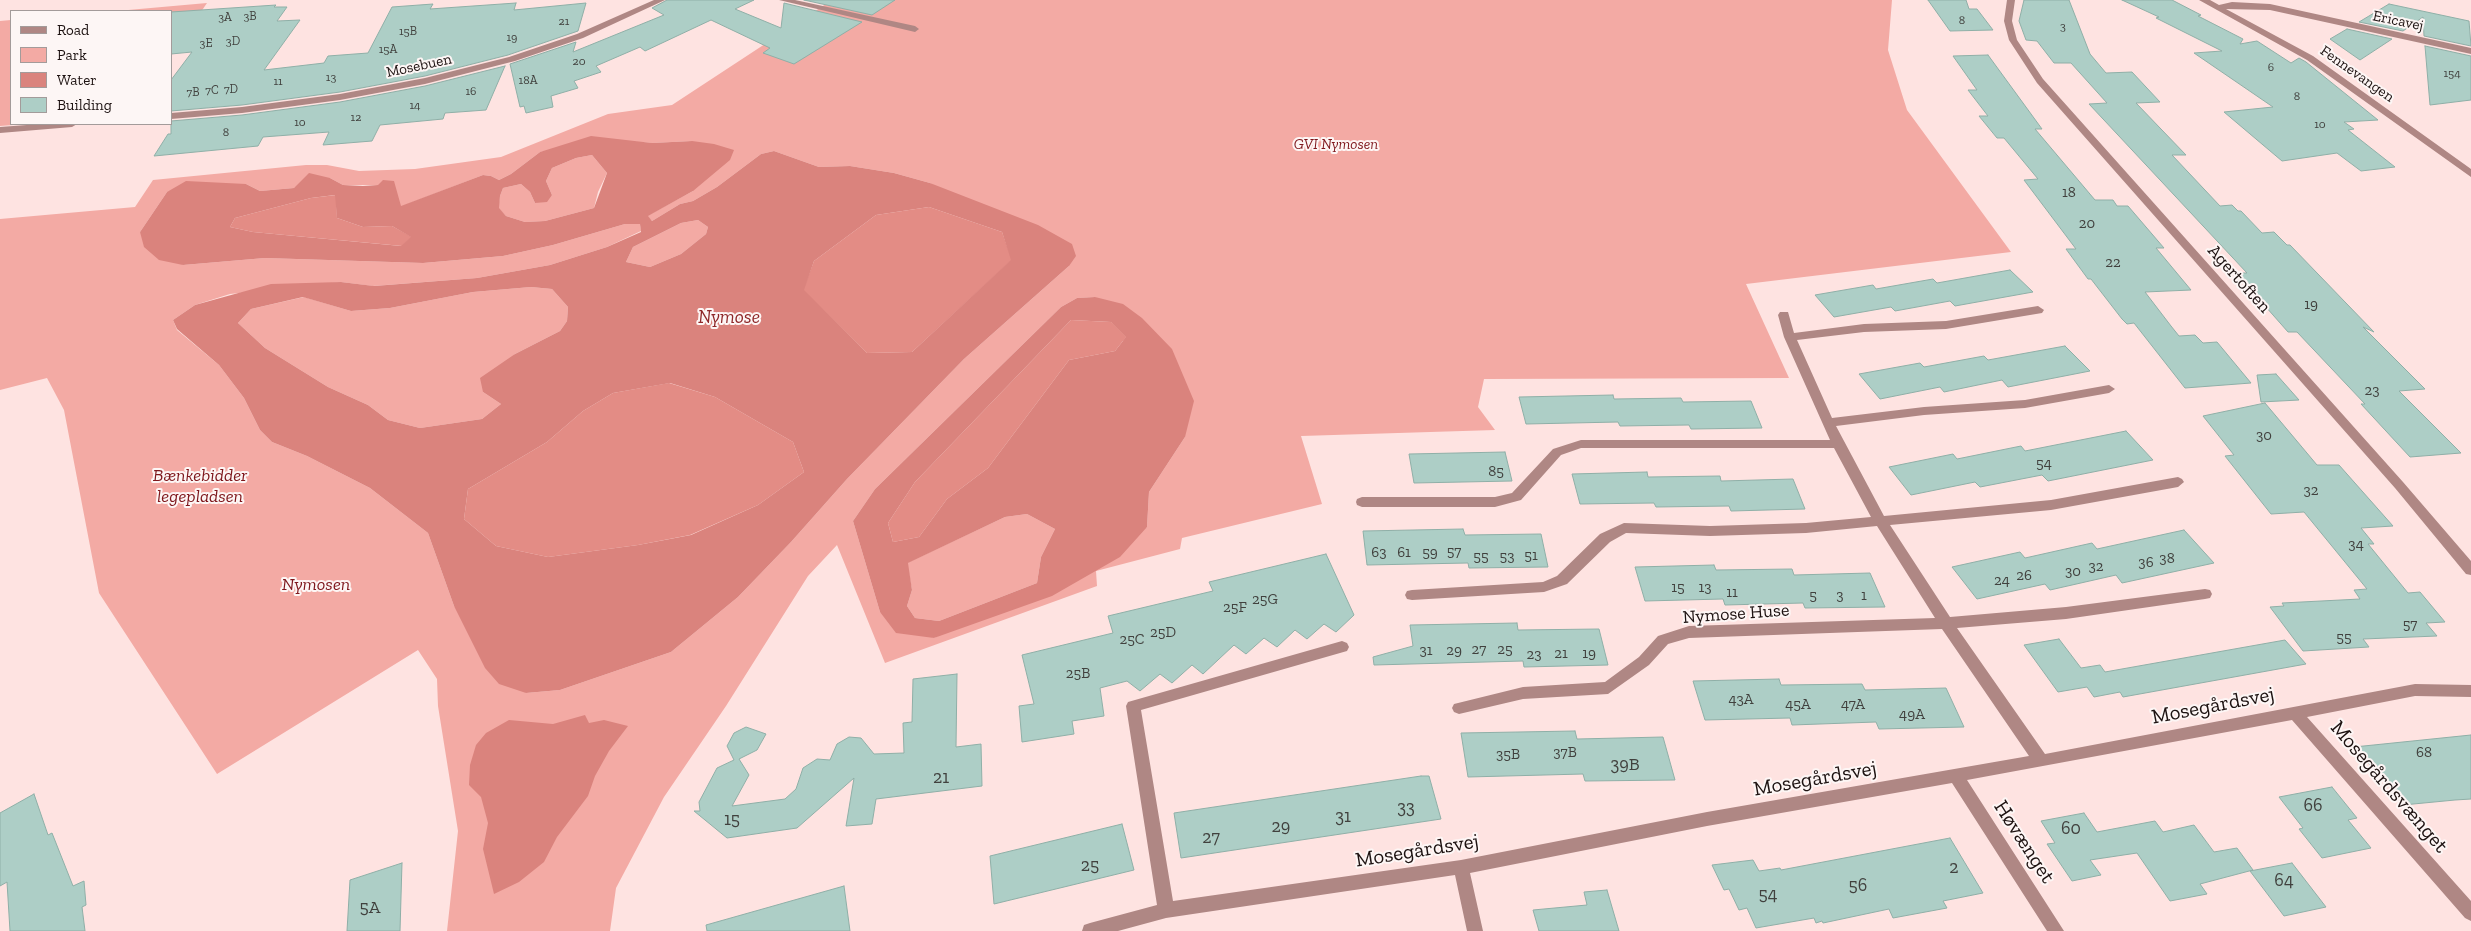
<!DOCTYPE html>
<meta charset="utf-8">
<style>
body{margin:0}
#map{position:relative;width:2471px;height:931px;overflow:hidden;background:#fee3e1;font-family:"Zilla Slab",serif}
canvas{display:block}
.legend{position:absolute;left:10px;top:10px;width:162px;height:115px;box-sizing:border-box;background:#fdf6f5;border:1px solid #a39b9a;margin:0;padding:6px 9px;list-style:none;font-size:15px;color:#1d1211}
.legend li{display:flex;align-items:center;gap:10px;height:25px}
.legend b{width:25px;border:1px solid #a39b9a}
</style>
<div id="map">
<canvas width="2471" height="931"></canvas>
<ul class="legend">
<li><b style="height:6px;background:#af8784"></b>Road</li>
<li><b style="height:14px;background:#f3aaa4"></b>Park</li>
<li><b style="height:14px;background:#da837d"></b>Water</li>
<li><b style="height:14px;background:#adcec6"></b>Building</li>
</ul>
</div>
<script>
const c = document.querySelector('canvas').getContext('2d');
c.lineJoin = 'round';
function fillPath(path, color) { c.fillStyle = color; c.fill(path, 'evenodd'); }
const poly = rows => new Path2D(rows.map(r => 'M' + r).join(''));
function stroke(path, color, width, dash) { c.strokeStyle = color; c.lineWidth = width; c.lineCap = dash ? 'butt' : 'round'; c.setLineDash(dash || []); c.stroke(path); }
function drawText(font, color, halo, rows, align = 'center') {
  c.font = font + ' "Zilla Slab",serif'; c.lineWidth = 4; c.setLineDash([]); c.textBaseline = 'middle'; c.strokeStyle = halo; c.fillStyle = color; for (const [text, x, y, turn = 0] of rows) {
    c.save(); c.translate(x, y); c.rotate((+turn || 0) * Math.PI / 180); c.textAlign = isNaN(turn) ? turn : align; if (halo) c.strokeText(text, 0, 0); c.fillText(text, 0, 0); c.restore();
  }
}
fillPath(poly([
 [832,0,1892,0,1888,50,1907,110,2011,252,1746,284,1789,378,1484,379,1478,407,1495,430,1301,436,1322,504,1182,538,1180,549,1096,571,1097,586,885,663,837,545,808,576,726,706,664,797,616,888,610,931,447,931,458,831,438,706,437,679,418,650,217,774,99,593,64,410,47,378,0,390,0,219,135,207,153,180,306,165,327,165,359,171,415,169,501,157,608,114,672,105],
 [623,141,652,143,692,141,693,191,647,216,652,221,680,204,693,201,717,187,761,154,774,151,819,167,850,166,894,173,930,183,1069,266,964,359,847,479,791,542,738,597,671,652,560,690,526,693,454,606,428,533,370,488,307,456,272,442,260,430,244,398,219,365,177,330,173,320,195,305,230,294,341,282,373,286,477,278,550,265,607,247,641,231,640,224,625,224,553,245,503,256,423,263,265,258,183,265,140,232,167,192,246,184,260,191,294,188,330,178,343,185,378,185,400,207,483,175,491,176,499,180,511,174,540,152],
 [1095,297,1185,437,1149,492,1147,527,934,638,880,612,853,521,875,489,1061,307,1077,298],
 [207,3,171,56,171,11,117,11],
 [11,20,11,124,25,124,0,126,0,21],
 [592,155,607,173,598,192,594,208,545,221,525,222,506,216,498,208,500,196,503,188,521,184,530,192,535,203,552,195,546,181,552,168,576,158],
 [698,220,708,227,706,234,681,254,650,267,626,262,633,247,681,223],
 [531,287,552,289,568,307,567,321,560,331,515,354,483,392,501,404,482,419,420,428,388,420,368,405,328,387,265,348,238,323,251,309,304,297,351,311,390,308,473,292],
 [1027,514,1055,529,1041,557,1037,583,939,621,915,618,907,606,912,590,907,563,1005,517]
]), '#f3aaa4');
fillPath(poly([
 [336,195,337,218,363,227,392,226,412,237,402,246,253,232,230,227,235,218,311,198],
 [929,207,1002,232,1012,260,912,352,867,353,803,290,814,261,876,215],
 [1071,320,1111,322,1126,337,1115,351,1069,360,988,468,947,499,919,537,893,542,888,523,915,482],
 [669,383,715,397,793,442,804,472,758,505,690,535,638,545,548,557,496,546,464,519,468,489,547,442,583,411,613,393]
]), '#e38c85');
fillPath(poly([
 [591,136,652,143,692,141,714,144,734,150,730,160,693,191,648,216,652,221,680,204,693,201,717,187,761,154,774,151,819,167,850,166,894,173,930,183,1038,225,1072,244,1076,256,1069,266,964,359,847,479,791,542,738,597,671,652,560,690,526,693,499,684,485,668,454,606,428,533,370,488,307,456,272,442,260,430,244,398,219,365,177,329,173,320,195,305,271,284,341,282,374,286,477,278,550,265,607,247,641,232,640,224,625,224,553,245,503,256,423,263,265,258,183,265,159,260,144,247,140,232,167,192,186,181,246,184,260,191,294,188,309,173,330,178,343,185,363,186,378,185,383,180,394,181,401,206,483,175,491,176,499,180,511,174,540,152],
 [592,155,607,173,594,208,545,221,525,222,506,216,499,208,500,196,503,188,521,184,530,192,535,203,547,202,552,195,546,181,552,168,576,158],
 [335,195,337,218,363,227,392,226,411,237,401,246,253,232,230,227,235,218,311,198],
 [929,207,1002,232,1011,260,912,352,867,353,804,290,814,261,876,215],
 [698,220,708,227,706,234,681,254,650,267,626,262,633,247,681,223],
 [531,287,552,289,568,307,567,321,560,331,515,354,480,378,483,392,501,404,482,419,420,428,388,420,368,405,328,387,265,348,238,323,251,309,303,297,351,311,390,308,473,292],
 [670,383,715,397,793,442,804,472,758,505,691,535,638,545,548,557,496,546,464,519,468,489,547,442,583,411,613,393],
 [1095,297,1123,304,1142,318,1172,349,1194,401,1185,437,1149,492,1147,527,1120,557,1052,596,934,638,896,633,880,612,853,521,875,489,1061,307,1077,298],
 [1071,320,1111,322,1126,337,1115,351,1069,360,988,468,947,499,919,537,893,542,888,523,915,482],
 [1027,514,1055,529,1041,557,1037,583,939,621,915,618,907,606,912,590,908,563,1005,517],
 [585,715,589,723,604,720,628,726,609,751,595,776,588,796,557,837,544,862,519,882,494,894,483,849,488,823,481,797,469,785,470,765,476,745,486,733,509,720,553,724]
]), '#da837d');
const building = poly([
 [667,0,754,0,735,9,781,28,784,3,862,22,794,64,763,53,770,48,711,20,645,51,640,47,596,66,601,72,574,81,578,88,551,96,553,107,526,113,524,106,520,107,510,64,576,42,573,52,664,15,652,8,667,0],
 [804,0,895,0,872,15,804,0],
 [1928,0,1966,0,1969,9,1977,9,1993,30,1950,31,1928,0],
 [2024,0,2069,0,2090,54,2106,73,2132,72,2160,102,2136,103,2186,155,2172,155,2220,206,2232,205,2238,211,2241,211,2262,233,2274,232,2287,245,2290,245,2374,332,2363,327,2425,389,2399,391,2461,453,2410,457,2361,404,2365,404,2297,332,2288,332,2236,273,2247,273,2089,104,2107,103,2071,63,2054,63,2037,41,2026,40,2019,21,2024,0],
 [2122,0,2172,0,2201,15,2198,16,2243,39,2240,44,2257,41,2291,63,2299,58,2306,62,2378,120,2344,122,2354,129,2348,130,2395,167,2361,171,2337,153,2282,161,2224,112,2273,107,2194,53,2222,51,2156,18,2159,17,2122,0],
 [516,3,514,10,586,3,578,31,508,55,425,76,340,92,242,105,171,111,171,80,192,52,171,54,171,12,276,5,274,7,287,7,277,21,300,20,264,70,324,63,328,56,368,53,392,7,433,4,430,9,516,3],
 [2389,4,2469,21,2471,46,2424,36,2423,17,2403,31,2359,22,2389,4],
 [2347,29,2392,39,2360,60,2330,39,2347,29],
 [2425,46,2471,56,2471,100,2430,105,2425,46],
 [1988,55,2042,129,2035,129,2095,200,2113,200,2117,206,2128,206,2164,248,2156,248,2191,290,2145,292,2171,326,2179,336,2195,335,2203,343,2217,342,2251,383,2185,388,2134,323,2127,324,2122,319,2091,279,2088,279,2066,249,2076,249,2024,180,2038,179,2004,138,1997,138,1979,116,1988,116,1968,90,1977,90,1953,56,1988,55],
 [505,66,486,110,445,113,443,119,380,125,372,141,323,145,329,132,263,137,258,146,154,156,168,134,171,134,171,121,242,115,340,102,425,86,505,66],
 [2010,270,2033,292,1955,306,1950,301,1895,311,1891,307,1834,317,1815,295,1873,285,1876,289,1933,279,1937,283,2010,270],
 [2065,346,2090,371,2008,387,2002,380,1944,392,1940,387,1880,399,1859,374,1920,363,1924,367,1984,356,1988,360,2065,346],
 [2276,374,2299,400,2261,402,2257,375,2276,374],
 [1613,395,1614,399,1681,398,1683,402,1751,401,1762,428,1691,429,1689,425,1620,426,1618,422,1526,424,1519,397,1613,395],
 [2265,403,2317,465,2339,465,2393,526,2361,528,2374,544,2368,544,2408,593,2420,592,2445,622,2426,623,2437,636,2363,639,2369,647,2303,651,2270,607,2284,606,2282,603,2360,599,2354,590,2367,589,2304,512,2271,514,2225,456,2234,455,2203,416,2265,403],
 [2126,431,2153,460,2048,481,2042,475,1980,487,1975,482,1911,495,1889,467,1953,454,1957,459,2021,446,2025,451,2126,431],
 [1505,452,1512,481,1414,483,1409,454,1505,452],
 [1647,472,1648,477,1720,476,1721,481,1793,479,1805,509,1731,511,1729,506,1656,507,1654,503,1580,504,1572,474,1647,472],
 [1463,529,1465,535,1541,534,1548,567,1469,568,1468,563,1367,565,1363,531,1463,529],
 [2184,530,2214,563,2122,583,2116,575,2050,590,2045,584,1977,599,1952,567,2020,552,2025,558,2092,543,2097,549,2184,530],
 [1326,554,1354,615,1336,632,1324,624,1307,639,1295,630,1277,647,1264,638,1246,654,1234,645,1203,674,1192,665,1172,683,1160,674,1140,691,1127,681,1100,688,1104,716,1072,721,1074,734,1022,742,1019,706,1034,704,1022,655,1113,633,1108,616,1213,591,1209,582,1326,554],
 [1714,565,1716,570,1792,569,1794,575,1870,573,1885,607,1805,608,1803,603,1725,605,1723,599,1645,601,1635,567,1714,565],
 [1517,623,1518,630,1599,629,1608,665,1524,667,1523,661,1374,665,1373,657,1413,646,1410,625,1517,623],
 [2059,639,2081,668,2100,665,2105,672,2285,640,2306,664,2123,697,2120,692,2094,697,2087,687,2058,692,2024,645,2059,639],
 [957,674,956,747,981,744,982,786,876,799,872,824,846,826,854,778,797,828,727,838,694,811,700,811,699,802,717,768,734,760,727,746,734,733,746,727,766,734,757,750,739,759,749,775,732,806,785,799,796,789,803,768,817,759,830,760,837,744,849,737,861,738,874,754,904,753,903,723,912,722,913,679,957,674],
 [1779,679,1781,685,1862,684,1865,690,1946,688,1964,727,1879,729,1876,722,1792,725,1790,718,1705,720,1693,681,1779,679],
 [1575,731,1577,739,1663,737,1675,780,1585,781,1583,774,1468,777,1461,733,1575,731],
 [2471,735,2471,799,2455,800,2403,805,2374,765,2370,765,2354,747,2471,735],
 [1421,776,1429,776,1441,819,1181,858,1174,813,1421,776],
 [2332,787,2357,818,2348,820,2371,848,2322,858,2299,829,2303,828,2279,797,2332,787],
 [34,794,48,835,52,833,73,886,84,881,86,905,82,907,85,931,10,931,7,882,0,886,0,813,34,794],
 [2084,813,2097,832,2155,821,2163,832,2194,825,2214,852,2237,848,2253,870,2200,884,2207,894,2170,901,2137,853,2090,860,2101,875,2072,881,2047,844,2055,843,2041,821,2084,813],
 [1122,824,1134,870,994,904,990,856,1122,824],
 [1950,838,1983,893,1943,901,1947,908,1893,918,1889,909,1823,923,1822,921,1816,923,1814,918,1756,928,1747,908,1739,910,1729,889,1724,890,1712,865,1753,860,1759,871,1780,868,1781,870,1950,838],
 [402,863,400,931,347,931,350,880,402,863],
 [2292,863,2326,907,2284,916,2250,871,2292,863],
 [844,886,850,931,707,931,706,925,844,886],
 [1607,890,1619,931,1539,931,1533,910,1587,905,1584,892,1607,890]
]);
fillPath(building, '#adcec6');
stroke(building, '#8fafa7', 1);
fillPath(poly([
 [654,0,665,0,583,38,515,61,425,84,340,100,242,113,171,119,171,113,242,107,340,94,425,78,509,57,577,34,654,0],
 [779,0,795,0,915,26,919,29,915,32,779,0],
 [2007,0,2015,0,2012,21,2017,40,2043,79,2403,482,2471,561,2471,575,2466,574,2395,488,2037,83,2009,40,2004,21,2007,0],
 [2199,0,2210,0,2219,5,2232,2,2270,4,2471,48,2471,54,2270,10,2226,9,2313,56,2471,169,2471,177,2307,60,2199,0],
 [40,124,77,124,72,127,0,133,0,127,40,124],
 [2038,306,2044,310,2042,313,1946,329,1864,332,1797,340,1832,418,1924,407,2025,400,2109,385,2115,389,2109,393,2025,408,1924,415,1836,426,1884,516,2051,500,2178,477,2182,479,2184,482,2178,487,2051,510,1890,525,1950,617,2066,607,2205,589,2210,590,2212,594,2210,598,2205,599,2066,619,1957,628,2045,754,2415,684,2471,685,2471,697,2415,696,2307,717,2471,901,2471,921,2465,918,2292,720,1967,780,2064,931,2047,931,1952,783,1707,826,1470,873,1483,931,1467,931,1455,875,1166,918,1118,931,1082,931,1084,925,1090,923,1157,905,1126,706,1128,702,1342,641,1347,643,1349,647,1347,651,1141,710,1173,901,1461,860,1707,812,2029,756,1942,629,1689,638,1668,644,1649,665,1608,694,1523,699,1459,714,1454,712,1452,708,1454,704,1523,687,1605,682,1639,657,1658,636,1689,626,1935,618,1877,526,1806,533,1710,536,1626,533,1610,542,1567,584,1544,592,1412,600,1407,599,1405,595,1407,591,1412,590,1543,582,1557,576,1600,534,1624,523,1710,526,1806,523,1871,517,1834,448,1581,448,1561,455,1521,500,1495,507,1362,507,1357,505,1356,502,1357,499,1362,497,1495,497,1512,493,1553,449,1581,440,1830,440,1784,337,1778,315,1780,312,1788,312,1794,333,1864,324,1946,321,2038,306]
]), '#af8784');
drawText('12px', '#41413e', null, [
 ["3B",250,17],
 ["3A",225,18],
 ["8",1962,21],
 ["21",564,22],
 ["3",2063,27],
 ["15B",408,32],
 ["19",512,38],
 ["3D",233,42],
 ["3E",206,44],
 ["15A",388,50],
 ["20",579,62],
 ["6",2271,68],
 ["154",2452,74],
 ["13",331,78],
 ["18A",528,81],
 ["11",278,82],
 ["7D",231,90],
 ["7C",212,91],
 ["16",471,92],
 ["7B",193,93],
 ["8",2297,97],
 ["14",415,106],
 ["12",356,118],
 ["10",300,123],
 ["10",2320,125],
 ["8",226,133]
]);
drawText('15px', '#1d1211', '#fdf6f5', [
 ["Ericavej",2398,21,12],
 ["Mosebuen",419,66,-12],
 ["Fennevangen",2357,74,35]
]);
drawText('italic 15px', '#7e161b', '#fdf6f5', [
 ["GVI Nymosen",1336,145]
]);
drawText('15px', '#41413e', null, [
 ["18",2069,193],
 ["20",2087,224],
 ["22",2113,263],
 ["19",2311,305],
 ["23",2372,391],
 ["30",2264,436],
 ["54",2044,464],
 ["85",1496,472],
 ["32",2311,491],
 ["34",2356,545],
 ["57",1454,552],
 ["63",1379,553],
 ["61",1404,553],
 ["59",1430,553],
 ["51",1531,556],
 ["55",1481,557],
 ["53",1507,557],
 ["38",2167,559],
 ["36",2146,563],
 ["32",2096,567],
 ["30",2073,572],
 ["26",2024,576],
 ["24",2002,581],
 ["15",1678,588],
 ["13",1705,588],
 ["11",1732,593],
 ["5",1813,596],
 ["3",1840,596],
 ["1",1864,596],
 ["25G",1265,600],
 ["25F",1235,608],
 ["57",2410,625],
 ["25D",1163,633],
 ["55",2344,638],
 ["25C",1132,640],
 ["27",1479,650],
 ["25",1505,650],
 ["31",1426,651],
 ["29",1454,651],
 ["21",1561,654],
 ["19",1589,654],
 ["23",1534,655],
 ["25B",1078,674],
 ["43A",1741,700],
 ["45A",1798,705],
 ["47A",1853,705],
 ["49A",1912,715],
 ["37B",1565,753],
 ["68",2424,753],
 ["35B",1508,755]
]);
drawText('18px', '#1d1211', '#fdf6f5', [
 ["Agertoften",2239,279,48],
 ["Nymose Huse",1736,614,-4]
]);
drawText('italic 18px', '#7e161b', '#fdf6f5', [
 ["Bænkebidder",200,476],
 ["legepladsen",200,497],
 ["Nymosen",316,585]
]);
drawText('18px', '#41413e', null, [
 ["39B",1625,765],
 ["21",941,778],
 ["66",2313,806],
 ["33",1406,808],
 ["31",1343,817],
 ["15",732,820],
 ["29",1281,827],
 ["60",2071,829],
 ["27",1211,838],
 ["25",1090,866],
 ["2",1954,868],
 ["64",2284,881],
 ["56",1858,886],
 ["54",1768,895],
 ["5A",370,908]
]);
drawText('italic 19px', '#8e2728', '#fdf6f5', [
 ["Nymose",729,318]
]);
drawText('21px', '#1d1211', '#fdf6f5', [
 ["Mosegårdsvej",2213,706,-11],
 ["Mosegårdsvej",1815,779,-10],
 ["Mosegårdsvænget",2389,787,49],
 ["Høvænget",2024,842,57],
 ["Mosegårdsvej",1417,851,-9]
]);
</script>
